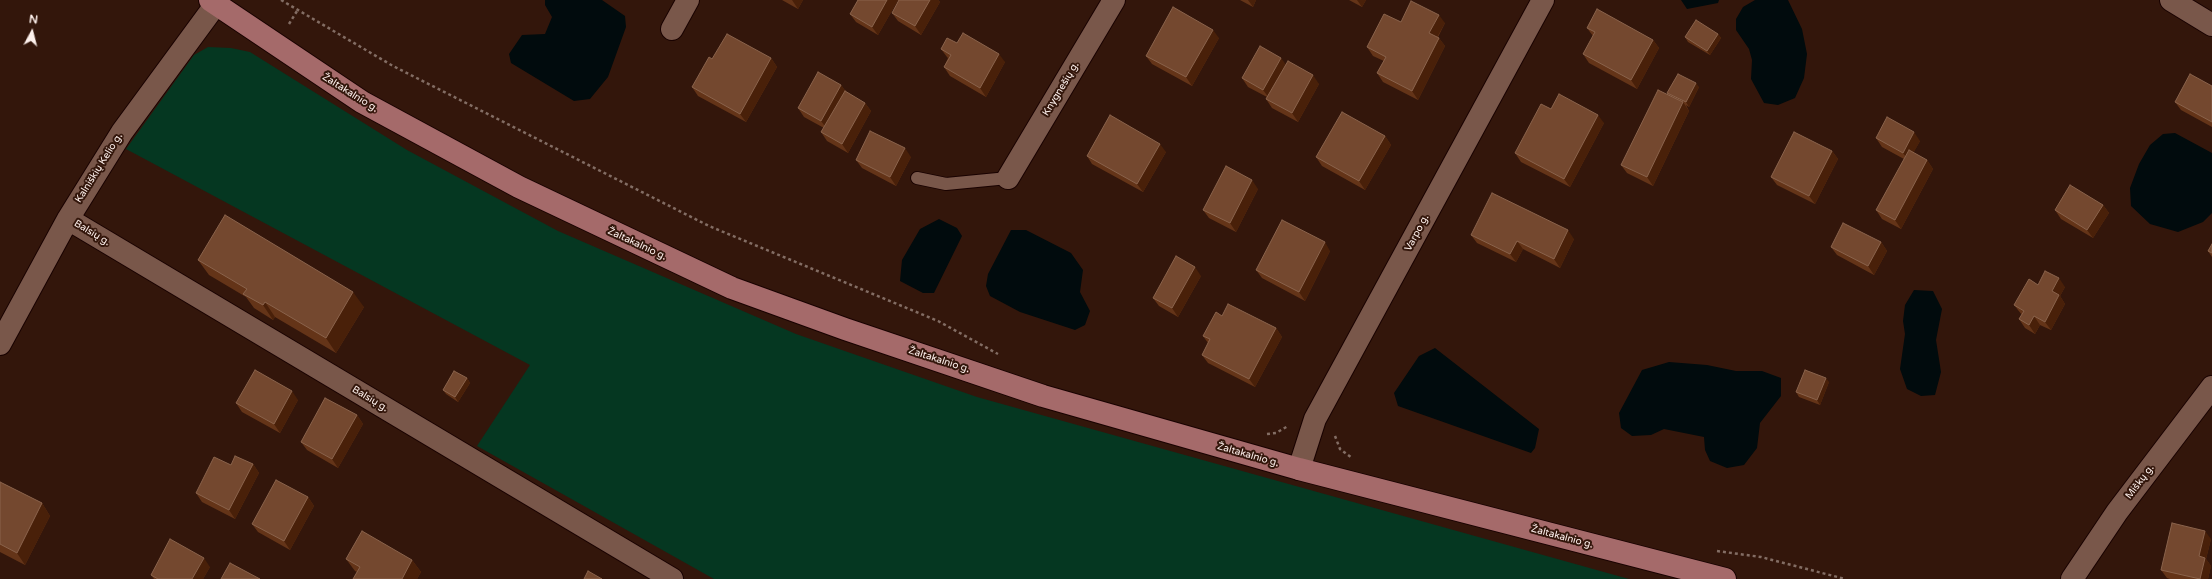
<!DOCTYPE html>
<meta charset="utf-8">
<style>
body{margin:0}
#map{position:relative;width:2212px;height:579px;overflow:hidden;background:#33160b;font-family:"Varela Round",sans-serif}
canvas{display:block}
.north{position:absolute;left:12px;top:12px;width:40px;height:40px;-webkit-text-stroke:3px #33160b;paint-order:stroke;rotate:7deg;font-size:11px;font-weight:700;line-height:16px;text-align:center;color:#fdf0ec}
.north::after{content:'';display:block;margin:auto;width:14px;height:18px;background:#fdf0ec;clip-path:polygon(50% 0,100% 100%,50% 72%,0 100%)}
</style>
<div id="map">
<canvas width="2212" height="579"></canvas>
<div class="north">N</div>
</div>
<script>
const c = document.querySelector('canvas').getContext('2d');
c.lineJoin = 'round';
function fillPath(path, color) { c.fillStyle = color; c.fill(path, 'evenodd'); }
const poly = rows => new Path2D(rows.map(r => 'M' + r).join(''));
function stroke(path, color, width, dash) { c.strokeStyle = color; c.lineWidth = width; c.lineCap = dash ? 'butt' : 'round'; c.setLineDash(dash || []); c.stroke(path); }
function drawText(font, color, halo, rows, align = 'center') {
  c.font = font + ' "Varela Round",sans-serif'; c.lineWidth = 4; c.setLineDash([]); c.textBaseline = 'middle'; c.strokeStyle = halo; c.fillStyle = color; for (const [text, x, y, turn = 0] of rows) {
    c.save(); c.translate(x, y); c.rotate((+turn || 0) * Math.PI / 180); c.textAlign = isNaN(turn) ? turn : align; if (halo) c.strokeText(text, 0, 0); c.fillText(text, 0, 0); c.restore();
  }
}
fillPath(poly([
 [208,47,231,48,250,52,407,150,558,231,796,334,977,397,1629,579,714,579,477,446,530,365,126,149,194,55]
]), '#053721');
fillPath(poly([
 [545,0,602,0,625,16,626,27,608,77,590,99,574,101,511,63,509,54,522,35,545,34,552,17,545,5],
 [1681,0,1719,0,1718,3,1687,9],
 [1755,0,1788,0,1802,29,1807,54,1804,78,1795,98,1778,105,1764,103,1751,79,1752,60,1749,49,1736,30,1736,19,1743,7],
 [2175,133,2212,153,2212,213,2203,222,2178,232,2150,224,2131,206,2130,188,2139,164,2150,145,2163,134],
 [939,219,957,228,962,236,934,293,923,293,900,281,902,260,920,229],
 [1011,230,1026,230,1071,253,1083,270,1080,292,1090,311,1085,325,1075,330,1020,312,990,296,986,286,988,274],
 [1914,290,1933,291,1942,309,1936,340,1941,372,1935,395,1921,396,1907,389,1900,369,1905,334,1903,321,1905,305],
 [1435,348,1539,429,1535,448,1531,453,1398,406,1394,393,1419,356],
 [1669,362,1707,365,1736,371,1762,371,1781,378,1781,396,1760,423,1757,448,1744,465,1727,468,1710,461,1705,450,1704,437,1664,429,1651,435,1632,436,1621,428,1619,413,1642,370]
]), '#010b0d');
const service = poly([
 [917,178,946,184,1008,178]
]);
const minor = poly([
 [2171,0,2212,25],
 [672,29,688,0],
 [1008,178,1114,0],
 [68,219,672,579],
 [0,344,68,219,122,132,219,0],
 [1299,469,1315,419,1543,0],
 [2072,579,2117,512,2212,387]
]);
const primary = poly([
 [210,0,362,102,519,187,732,288,845,329,1043,396,1299,469,1725,579]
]);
stroke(service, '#190200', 14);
stroke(minor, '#190200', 24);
stroke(primary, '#190200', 24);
stroke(poly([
 [281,0,393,66,709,226,938,321,998,354],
 [289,24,297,11],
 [1267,434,1276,433,1288,426],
 [1335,436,1340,449,1352,458],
 [1717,551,1761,557,1845,579]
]), '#836d64', 2.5, [3, 3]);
stroke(service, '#79574a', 12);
stroke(minor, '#79574a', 22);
stroke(primary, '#a56a6a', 22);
fillPath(poly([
 [782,0,803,0,798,9],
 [858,0,898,0,878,35,856,22,850,14],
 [899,0,938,0,940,2,921,35,898,21,892,13],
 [1240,0,1256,0,1253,7],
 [1349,0,1366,0,1362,7],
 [1401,22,1445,23,1438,37,1445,46,1418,100,1383,82,1377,73,1384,61,1373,56,1367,47],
 [1587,28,1653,40,1659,48,1637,89,1589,63,1583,54,1593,36],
 [1718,34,1721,38,1710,55,1688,42,1685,37],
 [1219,38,1192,86,1152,64,1146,56],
 [957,43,1005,62,986,97,950,76,944,67,948,58,947,57,941,49],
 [771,58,777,67,746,122,698,96,692,87,712,59],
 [1286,65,1319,84,1298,122,1272,108,1266,99,1267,97,1248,87,1242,78],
 [841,85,846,92,865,103,871,111,848,153,827,141,821,132,824,128,804,117,798,108],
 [2212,86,2212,127,2181,110,2175,102],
 [1699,87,1689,107,1686,105,1689,111,1653,186,1627,173,1621,165,1668,95,1667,93],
 [1551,109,1604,123,1570,187,1521,162,1515,153],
 [1385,136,1391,145,1365,190,1322,166,1316,157],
 [1876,138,1920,141,1913,153,1927,160,1933,169,1901,229,1882,219,1876,210,1904,159,1882,147],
 [1832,151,1838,159,1815,204,1777,185,1771,177],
 [1166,152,1143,192,1092,164,1087,156],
 [911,157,896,186,862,168,856,160],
 [1258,189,1236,232,1209,218,1203,210],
 [2103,205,2109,213,2093,238,2061,219,2055,210],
 [1471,235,1574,239,1560,268,1523,249,1516,262,1477,243],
 [1881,242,1887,251,1874,275,1837,255,1831,247],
 [2212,244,2212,257,2208,251],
 [1330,251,1305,301,1262,278,1256,270],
 [198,260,364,307,336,353,275,317,273,320,254,308,246,297,209,275],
 [1201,276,1178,317,1159,306,1153,298],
 [2038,285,2065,287,2060,296,2065,304,2051,330,2040,325,2035,334,2025,328,2019,319,2022,315,2014,305],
 [1222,316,1276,328,1282,337,1255,387,1208,363,1202,355,1208,343,1203,336],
 [467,378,470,383,458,402,446,394,443,390],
 [1829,382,1820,405,1799,397,1796,392],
 [298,400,280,433,242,412,236,403],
 [357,415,363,424,338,468,307,450,301,442],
 [253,464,259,473,235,519,202,502,196,493,231,465],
 [0,482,42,503,50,516,25,565,0,552],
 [308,497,314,506,290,550,258,532,252,524],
 [2211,539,2206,559,2211,566,2208,579,2170,579,2167,578,2161,570],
 [346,559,412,560,421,572,417,579,353,579,357,572,355,571],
 [210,567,203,579,154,579,151,575]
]), '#643418');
fillPath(poly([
 [792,0,803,0,798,9],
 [887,0,898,0,878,35,872,27],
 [930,0,938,0,940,2,921,35,915,26],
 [1248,0,1256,0,1253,7],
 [1357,0,1366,0,1362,7],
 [1439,15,1445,23,1435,41,1429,33],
 [1213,30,1219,38,1192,86,1186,77],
 [1718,34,1721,38,1710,55,1707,51],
 [1439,38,1445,46,1418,100,1412,91],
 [1653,40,1659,48,1637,89,1631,80],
 [999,54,1005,62,986,97,980,88],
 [771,58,777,67,746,122,740,114],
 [1281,58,1287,66,1269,98,1263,90],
 [1313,75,1319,84,1298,122,1292,113],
 [1696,83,1699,87,1689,107,1686,102],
 [841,85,847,93,827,129,821,121],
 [1683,102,1689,111,1653,186,1647,177],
 [865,103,871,111,848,153,842,144],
 [1598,115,1604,123,1570,187,1564,179],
 [1914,132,1920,141,1909,161,1903,153],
 [1385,136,1391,145,1365,190,1359,181],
 [1160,144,1166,152,1143,192,1137,184],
 [905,148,911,157,896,186,890,177],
 [1832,151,1838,159,1815,204,1809,196],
 [1927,160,1933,169,1901,229,1895,220],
 [1252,180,1258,189,1236,232,1230,223],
 [2103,205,2109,213,2093,238,2087,230],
 [1568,230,1574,239,1560,268,1554,259],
 [1517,241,1523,249,1516,262,1510,254],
 [1325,242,1330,251,1305,301,1299,292],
 [1881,242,1887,251,1874,275,1868,266],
 [1195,267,1201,276,1178,317,1172,308],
 [2059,278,2065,287,2060,296,2065,304,2051,330,2045,322,2052,291],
 [353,292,364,307,336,353,326,338],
 [265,302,275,317,273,320,263,305],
 [2034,316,2040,325,2035,334,2029,325],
 [1276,328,1282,337,1255,387,1249,379],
 [467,378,470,383,458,402,455,397],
 [1826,378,1829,382,1820,405,1817,400],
 [292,391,298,400,280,433,274,424],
 [357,415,363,424,338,468,332,459],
 [253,464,259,473,235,519,229,510],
 [308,497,314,506,290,550,284,541],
 [42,503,50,516,25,565,17,553],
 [2205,531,2211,539,2206,559,2211,566,2208,579,2200,579,2199,556],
 [204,558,210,567,203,579,192,579],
 [412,560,421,572,417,579,402,579]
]), '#492009');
const building = poly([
 [858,0,887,0,872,27,850,14,858,0],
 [899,0,930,0,915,26,892,13,899,0],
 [1411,1,1439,15,1429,33,1439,38,1412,91,1377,73,1386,57,1367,47,1384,14,1401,22,1411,1],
 [1173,7,1213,30,1186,77,1146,56,1173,7],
 [1597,9,1653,40,1631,80,1583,54,1595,32,1587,28,1597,9],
 [1696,20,1718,34,1707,51,1685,37,1696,20],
 [963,33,999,54,980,88,944,67,951,55,941,49,947,38,957,43,963,33],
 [727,34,771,58,740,114,692,87,709,57,712,59,727,34],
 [1260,46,1281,58,1263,90,1242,78,1260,46],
 [1288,61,1313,75,1292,113,1266,99,1288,61],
 [818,72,841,85,821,121,798,108,818,72],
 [1678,74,1696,83,1686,102,1667,93,1678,74],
 [2190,74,2212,86,2212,122,2175,102,2190,74],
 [1658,90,1683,102,1647,177,1621,165,1658,90],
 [845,91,865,103,842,144,821,132,845,91],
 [1559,94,1598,115,1564,179,1515,153,1541,104,1551,109,1559,94],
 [1342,112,1385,136,1359,181,1316,157,1342,112],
 [1110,115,1160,144,1137,184,1087,156,1110,115],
 [1887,117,1914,132,1903,153,1876,138,1887,117],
 [870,131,905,148,890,177,856,160,870,131],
 [1794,132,1832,151,1809,196,1771,177,1794,132],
 [1909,150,1927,160,1895,220,1876,210,1909,150],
 [1226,166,1252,180,1230,223,1203,210,1226,166],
 [2070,185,2103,205,2087,230,2055,210,2070,185],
 [1492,193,1568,230,1554,259,1517,241,1510,254,1471,235,1492,193],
 [225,215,353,292,326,338,265,302,263,305,243,294,247,289,198,260,225,215],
 [1282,220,1325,242,1299,292,1256,270,1282,220],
 [1843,223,1881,242,1868,266,1831,247,1843,223],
 [2212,244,2212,253,2208,251,2212,244],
 [1176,256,1195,267,1172,308,1153,298,1176,256],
 [2045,271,2059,278,2052,291,2059,295,2045,322,2034,316,2029,325,2019,319,2024,311,2014,305,2029,279,2038,285,2045,271],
 [1228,304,1276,328,1249,379,1202,355,1210,339,1203,336,1216,312,1222,316,1228,304],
 [255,370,292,391,274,424,236,403,255,370],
 [1805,370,1826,378,1817,400,1796,392,1805,370],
 [454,371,467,378,455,397,443,390,454,371],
 [325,398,357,415,332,459,301,442,325,398],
 [235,456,253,464,229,510,196,493,214,457,231,465,235,456],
 [276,480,308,497,284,541,252,524,276,480],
 [0,482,42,503,17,553,0,544,0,482],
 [2172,523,2205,531,2199,556,2205,558,2200,579,2161,570,2172,523],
 [362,531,412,560,402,579,353,579,360,567,346,559,362,531],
 [170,539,204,558,192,579,158,579,151,575,170,539],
 [230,563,260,579,221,579,230,563],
 [588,571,602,579,584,579,588,571]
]);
fillPath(building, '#74482f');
stroke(building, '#8a634c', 1);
drawText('10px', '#fdf0ec', '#33160b', [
 ["Knygnešių g.",1061,89,-59],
 ["Žaltakalnio g.",350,93,32],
 ["Kalniškių Kelio g.",99,168,-58],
 ["Balsių g.",92,233,31],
 ["Varpo g.",1417,233,-62],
 ["Žaltakalnio g.",637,244,25],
 ["Žaltakalnio g.",939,360,18],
 ["Balsių g.",370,399,31],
 ["Žaltakalnio g.",1248,455,16],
 ["Miškų g.",2140,482,-53],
 ["Žaltakalnio g.",1562,537,15]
]);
</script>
